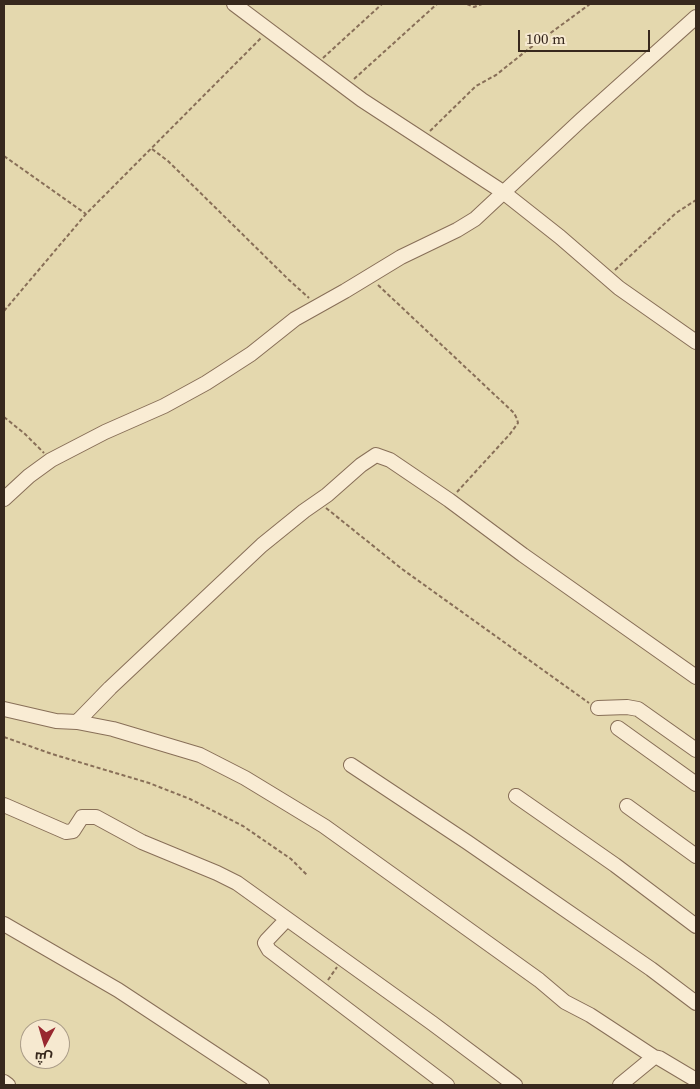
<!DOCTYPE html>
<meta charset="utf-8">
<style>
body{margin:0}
#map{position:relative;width:700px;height:1089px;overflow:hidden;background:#efdec0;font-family:"Source Serif 4",Cairo,serif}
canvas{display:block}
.frame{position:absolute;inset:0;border:5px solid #37281d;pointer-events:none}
.north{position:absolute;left:20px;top:1019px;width:50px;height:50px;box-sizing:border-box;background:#f6e9d0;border:1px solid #aa9c88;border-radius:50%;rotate:186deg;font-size:14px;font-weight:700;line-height:20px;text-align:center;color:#37281d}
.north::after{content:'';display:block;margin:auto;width:18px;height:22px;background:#98272f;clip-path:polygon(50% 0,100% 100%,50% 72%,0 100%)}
.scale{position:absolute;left:518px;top:30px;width:132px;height:22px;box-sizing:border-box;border:2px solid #37281d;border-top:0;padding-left:6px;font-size:15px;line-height:18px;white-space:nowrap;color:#37281d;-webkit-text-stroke:4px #f6e9d0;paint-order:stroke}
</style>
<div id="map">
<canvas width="700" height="1089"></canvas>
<div class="frame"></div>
<div class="north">ش</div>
<div class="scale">100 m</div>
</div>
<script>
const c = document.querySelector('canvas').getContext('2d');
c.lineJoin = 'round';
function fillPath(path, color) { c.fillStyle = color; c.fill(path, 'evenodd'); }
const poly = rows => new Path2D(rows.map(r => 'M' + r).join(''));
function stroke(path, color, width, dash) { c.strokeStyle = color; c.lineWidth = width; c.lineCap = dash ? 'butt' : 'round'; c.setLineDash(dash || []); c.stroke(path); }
fillPath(poly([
 [4,4,696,4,696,1085,4,1085],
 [30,1029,60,1029,60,1059,30,1059]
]), '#e4d8ae');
const minor = poly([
 [234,4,362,100,503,192,560,237,619,288,696,342],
 [4,499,29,476,51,460,105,432,164,406,206,383,251,354,295,319,345,291,401,257,457,230,475,219,581,120,696,17],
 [598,708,627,707,638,709,696,750],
 [4,709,56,721,77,722,110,688,262,545,304,511,327,495,361,465,376,455,390,460,449,500,523,555,696,677],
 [77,722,113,729,200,755,245,778,324,826,539,980,565,1002,590,1015,654,1057],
 [618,728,696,784],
 [351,765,467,842,651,969,696,1003],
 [516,796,615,865,696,926],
 [4,805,66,832,73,831,82,817,96,817,142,842,217,873,237,883,432,1023,515,1085],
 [627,806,696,856],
 [287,919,267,940,265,943,269,950,447,1085],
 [4,924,118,990,262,1085],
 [4,1082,8,1085],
 [620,1085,654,1057,659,1058,696,1080]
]);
stroke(minor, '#886f58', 16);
stroke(poly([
 [467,4,474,7,482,4],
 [323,58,382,4],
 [354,79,437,4],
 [430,131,476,86,496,75,526,51,590,4],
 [152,149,168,161,289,280,309,298],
 [4,156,86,214],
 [615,270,676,213,696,200],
 [378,285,514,413,517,419,518,423,510,434,457,492],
 [4,311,86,214,262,37],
 [4,417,25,434,44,453],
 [326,508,402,569,589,703],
 [4,737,52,754,149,783,190,799,243,826,291,859,308,876],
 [328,980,337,967]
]), '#886f58', 2, [4, 2.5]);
stroke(minor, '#f9ecd4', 14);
</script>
